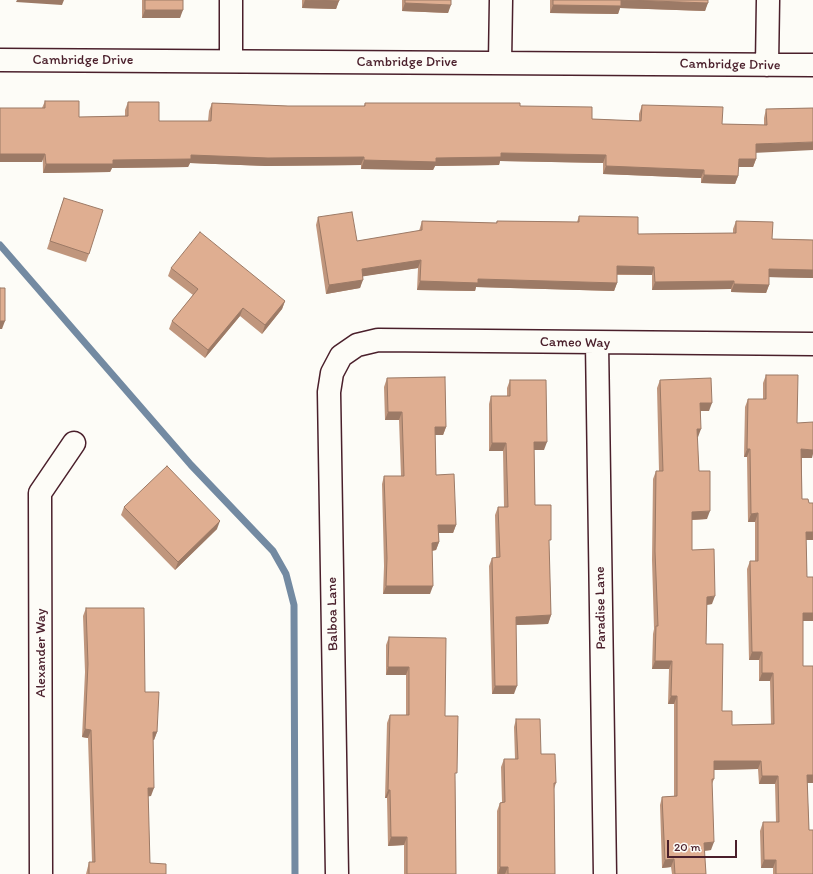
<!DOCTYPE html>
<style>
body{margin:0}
#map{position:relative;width:813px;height:874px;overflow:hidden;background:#fdfcf7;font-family:Itim,sans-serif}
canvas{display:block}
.scale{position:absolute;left:667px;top:840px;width:70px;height:18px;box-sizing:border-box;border:2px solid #4a1f2b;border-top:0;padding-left:5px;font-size:12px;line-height:14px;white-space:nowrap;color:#4a1f2b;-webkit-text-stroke:3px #fdfcf7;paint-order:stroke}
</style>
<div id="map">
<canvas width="813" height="874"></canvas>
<div class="scale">20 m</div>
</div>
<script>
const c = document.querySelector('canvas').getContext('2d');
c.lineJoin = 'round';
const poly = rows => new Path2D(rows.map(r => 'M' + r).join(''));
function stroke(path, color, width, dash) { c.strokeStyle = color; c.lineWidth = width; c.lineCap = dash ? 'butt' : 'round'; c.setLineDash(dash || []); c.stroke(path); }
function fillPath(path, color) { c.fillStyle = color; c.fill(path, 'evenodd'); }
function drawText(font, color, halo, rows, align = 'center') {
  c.font = font + ' Itim,sans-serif'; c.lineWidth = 3; c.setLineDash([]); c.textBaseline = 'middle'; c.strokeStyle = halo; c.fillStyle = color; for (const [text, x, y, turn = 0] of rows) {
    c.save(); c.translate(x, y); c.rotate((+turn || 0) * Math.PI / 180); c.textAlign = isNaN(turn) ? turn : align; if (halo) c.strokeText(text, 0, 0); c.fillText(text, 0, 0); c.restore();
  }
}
stroke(poly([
 [0,245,191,465,273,551,286,574,294,605,295,874]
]), '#738aa2', 7);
const street = poly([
 [0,60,813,65],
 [231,60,231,0],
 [500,62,501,0],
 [767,65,768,0],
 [597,343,605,874],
 [41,874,40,493,74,443],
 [337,874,329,392,332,373,341,356,357,345,378,340,813,344]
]);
stroke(street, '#4a1f2b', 25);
stroke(street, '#fdfcf7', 22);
fillPath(poly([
 [142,0,183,0,180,18,142,18],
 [302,0,339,0,336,9,302,8],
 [402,0,451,0,448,13,402,11],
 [550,0,708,0,705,11,620,8,618,14,550,13],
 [45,101,79,117,125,116,125,110,128,102,159,121,208,121,209,111,212,103,288,106,364,106,365,103,520,106,592,119,639,121,639,114,642,105,722,124,764,125,764,118,766,109,813,108,756,152,756,159,753,167,738,167,738,176,735,184,701,183,701,178,603,174,603,163,500,161,499,165,435,166,433,170,361,169,361,165,266,166,190,163,188,167,112,168,110,172,43,173,42,108],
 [64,198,89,254,86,262,47,249],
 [579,216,638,234,733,233,733,229,736,221,772,239,813,240,813,278,769,277,769,285,766,293,731,292,731,289,652,290,652,275,617,275,617,283,614,291,476,287,475,291,417,290,418,268,363,276,360,288,326,294,316,225,318,217,357,241,419,231,422,221,496,223,497,221,577,222],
 [171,268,285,301,282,309,262,334,240,316,205,358,169,329,172,321,193,295,168,276],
 [766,375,797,423,812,458,802,458,802,499,809,503,813,540,806,540,807,577,813,621,803,621,803,666,809,830,813,874,773,874,773,868,761,868,760,831,763,822,776,822,775,784,759,784,758,769,714,770,714,779,712,784,711,850,704,851,706,874,672,874,671,867,662,868,660,805,662,797,674,796,674,704,668,704,669,669,652,669,653,634,654,629,652,560,653,479,656,471,659,471,657,388,660,380,709,411,701,411,698,437,697,437,699,471,707,519,692,520,692,550,712,604,707,605,706,644,722,711,732,725,771,724,770,681,759,681,759,660,749,660,747,569,750,561,755,561,755,522,748,522,747,457,744,457,745,407,748,399,763,399,763,383],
 [387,378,446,427,443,435,435,435,436,475,456,525,453,533,439,533,439,542,436,550,432,551,430,594,383,594,384,566,382,484,384,476,401,476,399,420,385,420,384,387],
 [510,380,544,450,534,450,535,505,549,546,551,615,548,624,516,625,514,694,492,694,489,566,492,558,496,558,495,515,498,507,504,507,503,451,489,451,489,404,491,396,507,396,507,388],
 [124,507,217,529,175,570,121,515],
 [86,608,145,692,157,732,154,740,153,740,151,796,148,796,150,863,166,874,86,874,89,862,92,862,88,738,82,737,85,672,83,616],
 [389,637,445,716,455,778,456,874,404,874,404,845,388,846,387,798,385,798,387,723,390,715,406,715,406,675,386,675,386,645],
 [516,719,541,754,556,783,554,789,555,874,497,874,497,811,500,803,502,802,501,767,504,759,515,759,514,727]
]), '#c0967d');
fillPath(poly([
 [17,0,64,0,62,5,16,2],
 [305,0,339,1,336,9,302,8],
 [621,0,708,3,705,11,620,8,618,14,550,13,553,5],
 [405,3,451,5,448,13,402,11],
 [145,10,183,10,180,18,142,18],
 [813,142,813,150,753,153,756,144],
 [501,153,606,155,603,163,500,161,499,165,435,166,433,170,361,169,364,160,436,158],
 [0,154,45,154,42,162,0,162],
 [191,155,364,157,361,165,266,166,190,163,188,167,112,168,110,172,43,173,46,164],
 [739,159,756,159,753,167,736,167],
 [606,166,704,170,701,178,603,174],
 [704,175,738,176,735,184,701,183],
 [421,260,418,268,359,277,362,269],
 [617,266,654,267,652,275,614,274],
 [769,269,813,270,813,278,766,277],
 [478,279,617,283,614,291,476,287,475,291,417,290,420,281],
 [363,280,360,288,326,294,329,285],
 [734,281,731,289,652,290,655,282],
 [734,284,769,285,766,293,731,292],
 [285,301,282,309,262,334,265,325],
 [243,308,240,316,205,358,208,350],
 [0,321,5,321,2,329,0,329],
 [700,403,712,403,709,411,698,411],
 [388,412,402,412,399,420,385,420],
 [435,427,446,427,443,435,432,435],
 [697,429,701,429,698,437,694,437],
 [534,442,547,442,544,450,531,450],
 [492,443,506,443,503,451,489,451],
 [747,449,750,449,747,457,744,457],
 [801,449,813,450,813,454,812,458,798,458],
 [710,511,707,519,689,520,692,512],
 [758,513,755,522,748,522,751,514],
 [220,521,217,529,175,570,178,562],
 [438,525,456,525,453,533,436,533],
 [806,532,813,532,813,540,803,540],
 [439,542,436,550,429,551,432,543],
 [386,586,433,586,430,594,383,594],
 [715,596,712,604,704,605,707,597],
 [803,613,813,613,813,621,800,621],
 [551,615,548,624,513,625,516,617],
 [752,652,762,652,759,660,749,660],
 [655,661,672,661,669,669,652,669],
 [388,667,409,667,406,675,386,675],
 [762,673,773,673,770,681,759,681],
 [495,686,517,686,514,694,492,694],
 [671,696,677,696,674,704,668,704],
 [85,729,91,730,88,738,82,737],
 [153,732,157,732,154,740,150,740],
 [714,761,761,761,758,769,711,770],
 [807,775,813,775,813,783,804,783],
 [762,776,778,776,775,784,759,784],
 [148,788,154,788,151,796,145,797],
 [388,790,390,790,387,798,385,798],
 [391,837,407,837,404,845,388,846],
 [714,842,711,850,701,851,704,843],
 [674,859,671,867,662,868,665,860],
 [764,860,776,860,773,868,761,868],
 [500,867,508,867,505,874,498,874]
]), '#9c7a66');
const building = poly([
 [145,0,183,0,183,10,145,10,145,0],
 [311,0,339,0,339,1,311,0],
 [405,0,451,0,451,5,405,3,405,0],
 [553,0,621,0,621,6,553,5,553,0],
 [626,0,708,0,708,3,626,0],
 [45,101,79,101,79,117,128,116,128,102,159,102,159,121,211,121,212,103,288,106,365,106,365,103,520,103,520,106,592,107,592,119,641,121,642,105,723,107,722,124,767,125,766,109,813,108,813,142,756,144,756,159,739,159,738,176,704,175,704,170,606,166,606,155,501,153,501,157,436,158,436,162,364,160,364,157,268,158,191,155,191,159,113,160,113,164,46,164,45,154,0,154,0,108,45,108,45,101],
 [64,198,103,210,89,254,50,241,64,198],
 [352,212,357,241,422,230,422,221,497,223,497,221,579,222,579,216,638,217,638,234,736,233,736,221,773,222,772,239,813,240,813,270,769,269,769,285,734,284,734,281,655,282,654,267,617,266,617,283,478,279,478,283,420,281,421,260,362,269,363,280,329,285,318,217,352,212],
 [200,232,285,301,265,325,243,308,208,350,172,321,198,289,171,268,200,232],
 [0,288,5,288,5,321,0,321,0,288],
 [766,375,798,375,797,423,813,422,813,450,801,449,802,499,808,499,809,503,813,503,813,532,806,532,807,577,813,577,813,613,803,613,803,666,813,666,813,775,807,775,809,830,813,830,813,874,776,874,776,860,764,860,763,822,779,822,778,776,762,776,761,761,714,761,714,779,712,779,714,842,704,843,706,874,675,874,674,859,665,860,662,797,677,796,677,696,671,696,672,661,655,661,656,626,658,626,655,551,656,471,663,471,660,380,711,378,712,403,700,403,701,429,697,429,699,471,710,471,710,511,692,512,692,550,714,549,715,596,707,597,706,644,723,644,722,711,732,711,732,725,774,724,773,673,762,673,762,652,752,652,750,561,758,561,758,513,751,514,750,449,747,449,748,399,766,399,766,375],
 [445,377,446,427,435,427,436,475,454,474,456,525,438,525,439,542,432,543,433,586,386,586,387,558,384,476,404,476,402,412,388,412,387,378,445,377],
 [510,380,546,380,547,442,534,442,535,505,551,505,551,540,549,540,551,615,516,617,517,686,495,686,492,558,500,557,498,507,508,507,506,443,492,443,491,396,510,396,510,380],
 [167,466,220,521,178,562,124,507,167,466],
 [86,608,144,608,145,692,159,692,157,732,153,732,154,788,148,788,150,863,166,864,166,874,89,874,89,862,95,862,91,730,85,729,88,664,86,608],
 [389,637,446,638,445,716,458,716,457,773,455,773,456,874,407,874,407,837,391,837,390,790,388,790,390,715,409,715,409,667,388,667,389,637],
 [516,719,540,719,541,754,555,754,556,783,554,783,555,874,508,874,508,867,500,867,500,803,505,802,504,759,518,759,516,719]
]);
fillPath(building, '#dfae91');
stroke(building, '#9c7a66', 1);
drawText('14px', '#4a1f2b', '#fdfcf7', [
 ["Cambridge Drive",83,60],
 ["Cambridge Drive",407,62],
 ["Cambridge Drive",730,65,1],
 ["Cameo Way",575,343,1],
 ["Paradise Lane",601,608,-91],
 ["Balboa Lane",333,614,-91],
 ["Alexander Way",41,653,-90]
]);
</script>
